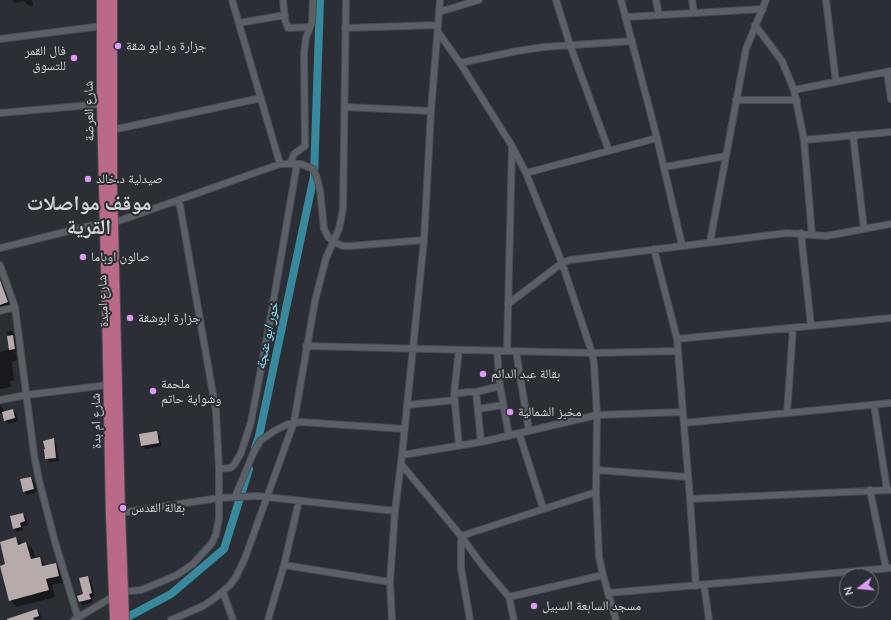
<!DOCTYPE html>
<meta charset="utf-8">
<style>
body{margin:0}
#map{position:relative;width:891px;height:620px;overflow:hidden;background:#2b2f35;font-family:Lato,sans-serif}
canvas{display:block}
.north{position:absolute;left:839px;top:568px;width:40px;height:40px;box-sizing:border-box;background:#2b2f35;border:1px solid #6e7177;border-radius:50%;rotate:254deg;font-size:11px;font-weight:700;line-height:16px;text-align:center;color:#d3d5d9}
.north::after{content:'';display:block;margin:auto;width:14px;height:18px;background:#dc99f5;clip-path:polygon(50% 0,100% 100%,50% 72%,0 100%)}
</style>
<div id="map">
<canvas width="891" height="620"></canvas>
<div class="north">N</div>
</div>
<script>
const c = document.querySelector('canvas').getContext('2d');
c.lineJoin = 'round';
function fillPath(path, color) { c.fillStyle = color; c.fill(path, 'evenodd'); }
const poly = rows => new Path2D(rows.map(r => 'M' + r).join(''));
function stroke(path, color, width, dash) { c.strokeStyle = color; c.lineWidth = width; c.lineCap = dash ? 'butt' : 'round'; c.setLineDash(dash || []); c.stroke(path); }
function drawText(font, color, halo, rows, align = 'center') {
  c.font = font + ' Lato,"Noto Naskh Arabic",sans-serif'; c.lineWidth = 4; c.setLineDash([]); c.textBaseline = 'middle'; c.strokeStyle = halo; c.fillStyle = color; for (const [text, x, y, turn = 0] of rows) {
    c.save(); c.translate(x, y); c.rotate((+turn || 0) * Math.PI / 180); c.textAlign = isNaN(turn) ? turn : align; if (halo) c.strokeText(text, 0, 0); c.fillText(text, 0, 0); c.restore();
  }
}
fillPath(poly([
 [12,0,32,0,33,5,29,6,24,1,15,3],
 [0,285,2,285,6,289,12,306,0,310],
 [12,331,15,334,17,351,15,352,18,360,12,362,14,380,10,381,11,387,0,389,0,352,10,349,7,332],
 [0,405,3,408,4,412,12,410,16,413,18,421,9,424,5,420,4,413,0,414],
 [156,433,160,436,161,446,146,449,142,446,141,435],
 [53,439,56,443,59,461,50,462,46,459],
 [31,478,34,481,37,492,27,495,24,491],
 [23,514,26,517,28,525,22,526,23,530,17,532,14,529],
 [16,538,22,544,26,543,33,550,36,559,39,558,47,566,55,564,62,571,65,582,52,585,55,597,17,607,10,600,6,565,0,543],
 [88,577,91,580,95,596,92,597,93,602,83,605,79,602,84,595],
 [37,610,40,613,42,619,19,620]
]), '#0007');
stroke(poly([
 [255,448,259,436,314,176,320,0],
 [122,620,171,594,224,549,249,469]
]), '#38899e', 8);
fillPath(poly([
 [0,280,8,302,0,305],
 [13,335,15,349,9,350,7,336],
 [13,409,15,418,4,421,2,412],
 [157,431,159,443,141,446,139,434],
 [54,438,56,458,45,459,44,449,45,449,43,441],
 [31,477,34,489,23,492,20,479],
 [23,513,25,521,20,523,21,527,13,529,10,516],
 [16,537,18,545,26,542,31,559,40,557,42,566,56,563,59,576,46,579,49,590,9,601,0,566,5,564,0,542],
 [88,576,92,593,89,594,91,599,79,602,77,596,83,594,79,578],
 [37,609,39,616,33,618,34,620,7,620,7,619]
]), '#b6abaa');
const minor = poly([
 [232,0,280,164],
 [283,0,285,20,288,28,310,27],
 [556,0,570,45,609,151],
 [621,0,657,138,682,245],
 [656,0,659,15],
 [692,0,694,13],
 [826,0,836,82],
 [439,12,479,0],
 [626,17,763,9],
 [239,23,285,15],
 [755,25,782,61,794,90,891,71],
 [345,28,438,25],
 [438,32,460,63,512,146,526,173,562,263,592,353,594,363,597,415,596,492,599,557,603,575,616,620],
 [0,39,102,26],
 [460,63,517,51,544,47,632,41],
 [887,72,891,99],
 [794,90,804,140,812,235],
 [736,100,797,100],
 [345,107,431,111],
 [0,113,102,104],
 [112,130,261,98],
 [853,135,864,229],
 [804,140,891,132],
 [290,164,294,154,305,146,304,53,306,38,312,22,313,0],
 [664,167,726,156],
 [526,173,657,138],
 [113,223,280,164,301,164,313,169,316,175,320,190,324,229,329,238,334,242,343,246,350,246,424,240],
 [801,233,811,326],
 [710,242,746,49,766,0],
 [0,248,105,222],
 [654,249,677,339,690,499,696,586],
 [0,265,15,307,34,454,39,480,55,542,78,618],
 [508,304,562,263,570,260,787,233,826,236,891,224],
 [0,311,15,307],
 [677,339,891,318],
 [306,346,592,353,678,351],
 [497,351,500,386,509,436],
 [507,351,512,147],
 [516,351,529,431],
 [476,392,481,442],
 [454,394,467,392,476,392,500,386],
 [0,400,26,395,108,385],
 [407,405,455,400],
 [874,405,887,490],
 [478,409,503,405],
 [787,413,793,328],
 [684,423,891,403],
 [519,433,543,508],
 [459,446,454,394,459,350],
 [402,455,481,442,597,415,683,412],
 [401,464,461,536,482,565,509,597,514,620],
 [219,469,230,468,234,465,241,453,251,422,270,321,297,164],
 [597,470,688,477],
 [870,490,886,568],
 [235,497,253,454,260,441,274,431,288,424,301,422,405,429],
 [690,499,891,490],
 [120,513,219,498,257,496,395,511],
 [284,565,390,582],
 [704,585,709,620],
 [122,592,141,590,151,586,177,575,193,564,212,543,216,534,219,518,219,469,216,411,179,200],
 [223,592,233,620],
 [608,593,891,568],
 [509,597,603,575],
 [74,620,114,596],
 [171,620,203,606,215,598,230,585,236,577,245,558,294,422,315,301,326,258,339,229,343,209,346,0],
 [268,620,284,565,299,501],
 [392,620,390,582,395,511,402,455,424,240,431,111,440,0],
 [470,620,461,568,461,536,596,492]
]);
const primary = poly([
 [102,0,102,104,107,308,111,515,115,620],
 [112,0,112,185,120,513,124,620]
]);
stroke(minor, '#494c52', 8);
stroke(primary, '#494c52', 12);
stroke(minor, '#5b5f66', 6);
stroke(primary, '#bb6988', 10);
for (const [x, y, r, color] of [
 [118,46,4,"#dc99f5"],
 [74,58,4,"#dc99f5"],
 [88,179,4,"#dc99f5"],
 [83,257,4,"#dc99f5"],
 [130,318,4,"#dc99f5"],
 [483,374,4,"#dc99f5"],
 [153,391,4,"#dc99f5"],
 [510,412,4,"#dc99f5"],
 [123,508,4,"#dc99f5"],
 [534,606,4,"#dc99f5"]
]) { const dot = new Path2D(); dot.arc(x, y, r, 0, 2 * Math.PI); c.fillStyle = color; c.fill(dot); stroke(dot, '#2b2f35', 1.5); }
drawText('13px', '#d3d5d9', '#2b2f35', [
 ["جزارة ود ابو شقة",126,46],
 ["فال القمر",66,51,"right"],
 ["للتسوق",66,66,"right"],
 ["صيدلية د.خالد",96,179],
 ["صالون اوباما",91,257],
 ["جزارة ابوشقة",138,318],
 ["بقالة عبد الدائم",491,374],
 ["ملحمة",161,384],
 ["وشواية حاتم",161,399],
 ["مخبز الشمالية",518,412],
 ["بقالة القدس",131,508],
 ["مسجد السابعة السبيل",542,606]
], 'left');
drawText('13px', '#d3d5d9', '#2b2f35', [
 ["شارع العرضة",89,111,-91],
 ["شارع امبدة",103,301,-92],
 ["شارع ام بدة",96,421,-91]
]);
drawText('italic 14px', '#8ce4fc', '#2b2f35', [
 ["خور ابو عنجة",267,336,-78]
]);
drawText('bold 21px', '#d3d5d9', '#2b2f35', [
 ["موقف مواصلات",89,203],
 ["القرية",89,227]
]);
</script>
